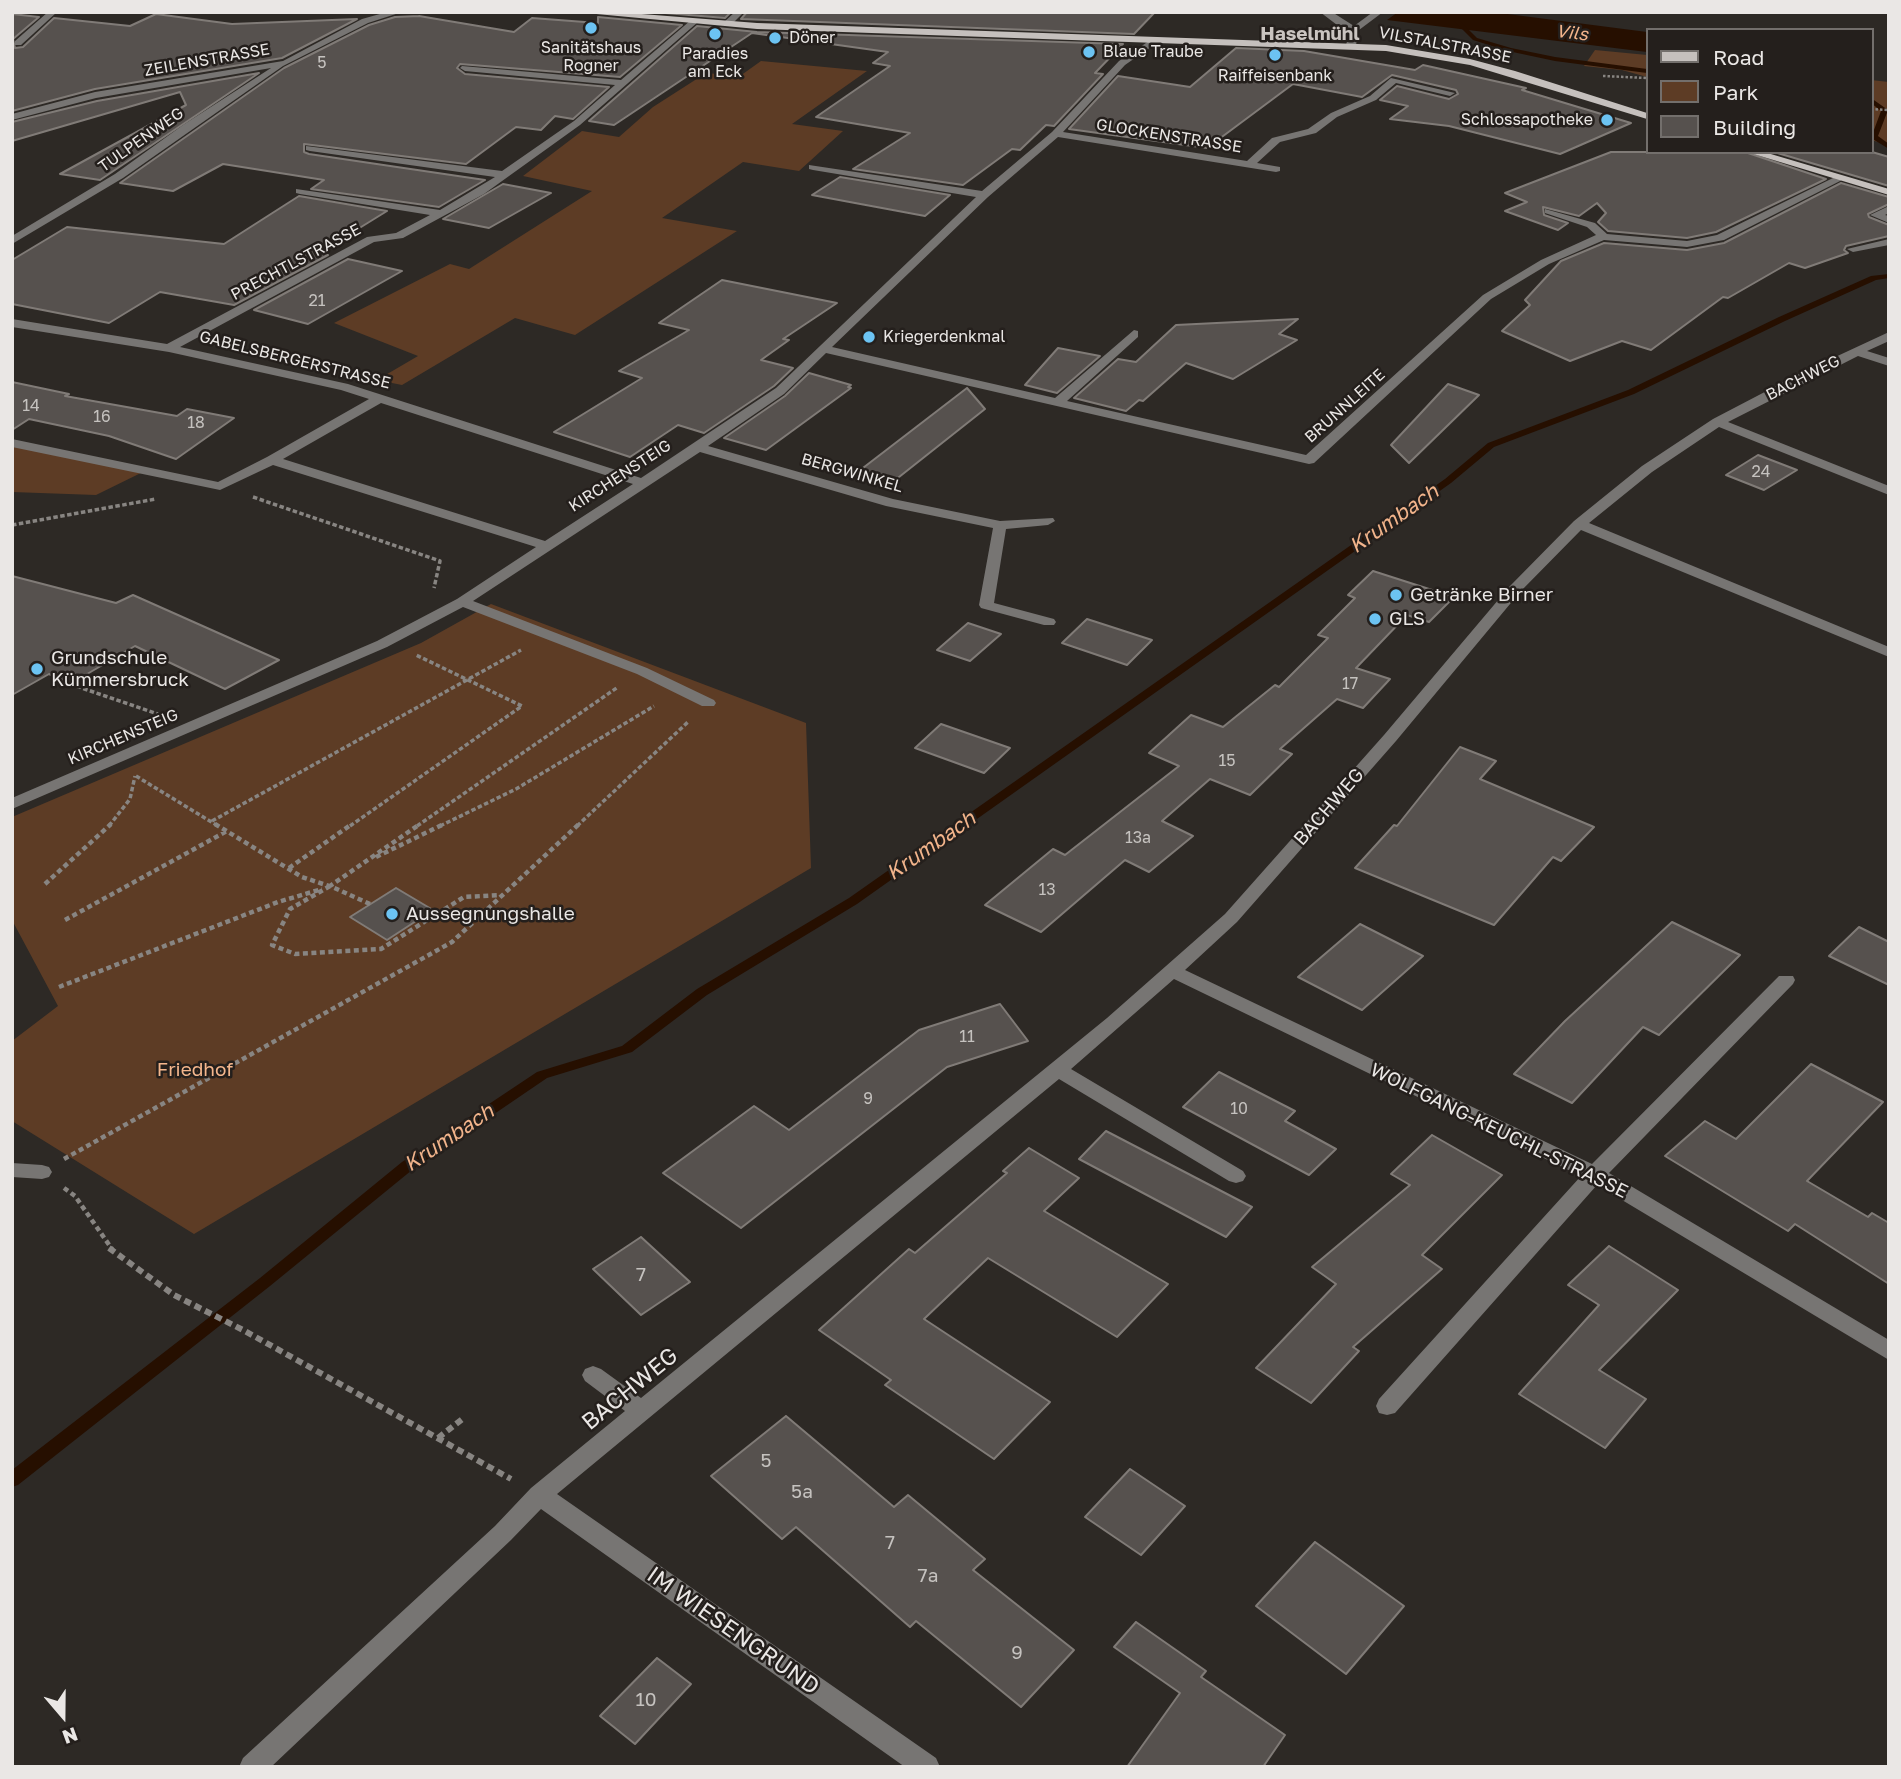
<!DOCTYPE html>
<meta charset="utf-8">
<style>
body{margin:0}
#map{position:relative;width:1901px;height:1779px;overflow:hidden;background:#2d2925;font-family:"Golos Text",sans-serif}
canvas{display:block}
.frame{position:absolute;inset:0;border:14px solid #eae7e5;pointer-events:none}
.legend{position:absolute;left:1646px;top:28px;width:228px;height:126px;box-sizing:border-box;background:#241f1c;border:2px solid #736f6c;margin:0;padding:9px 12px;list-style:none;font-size:21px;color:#eae7e5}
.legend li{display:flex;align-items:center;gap:14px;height:35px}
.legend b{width:35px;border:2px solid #736f6c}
.north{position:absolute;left:28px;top:1681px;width:70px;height:70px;-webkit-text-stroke:5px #241f1c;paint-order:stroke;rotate:160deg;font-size:19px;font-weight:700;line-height:28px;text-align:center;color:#eae7e5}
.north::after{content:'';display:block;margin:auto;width:24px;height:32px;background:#eae7e5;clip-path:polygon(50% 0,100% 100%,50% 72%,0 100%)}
</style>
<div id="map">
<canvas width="1901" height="1779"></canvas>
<div class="frame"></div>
<ul class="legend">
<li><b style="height:9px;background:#c5c0bd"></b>Road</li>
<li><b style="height:19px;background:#5d3c25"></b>Park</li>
<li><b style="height:19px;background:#56514e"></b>Building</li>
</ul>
<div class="north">N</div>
</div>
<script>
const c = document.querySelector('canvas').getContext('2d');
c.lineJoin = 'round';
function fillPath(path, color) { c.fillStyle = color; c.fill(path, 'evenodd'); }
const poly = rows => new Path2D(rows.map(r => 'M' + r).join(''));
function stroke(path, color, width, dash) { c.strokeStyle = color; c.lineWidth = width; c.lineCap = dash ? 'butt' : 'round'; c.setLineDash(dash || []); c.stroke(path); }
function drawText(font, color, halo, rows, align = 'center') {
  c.font = font + ' "Golos Text",sans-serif'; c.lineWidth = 5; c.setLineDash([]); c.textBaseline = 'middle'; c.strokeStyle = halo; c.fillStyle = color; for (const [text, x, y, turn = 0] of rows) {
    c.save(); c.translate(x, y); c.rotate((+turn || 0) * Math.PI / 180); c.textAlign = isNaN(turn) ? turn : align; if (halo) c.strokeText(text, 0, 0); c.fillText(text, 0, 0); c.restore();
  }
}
fillPath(poly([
 [1595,50,1647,55,1647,77,1622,70,1584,66],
 [761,61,867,71,792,124,843,131,799,171,743,162,662,218,737,231,575,335,515,318,402,385,377,380,418,356,334,323,450,264,469,269,592,191,523,176,582,131,619,137,653,107,706,73,740,76],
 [1871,80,1889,82,1889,145,1871,140],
 [12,440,149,469,96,495,12,492],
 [491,604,806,723,811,868,194,1234,12,1121,12,1041,58,1006,12,920,12,817,421,643]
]), '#5d3c25');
fillPath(poly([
 [1398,12,1492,12,1647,32,1647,52,1387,20]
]), '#260f00');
fillPath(poly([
 [1454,19,1458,19,1477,38,1511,48,1555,57,1647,69,1647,73,1555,61,1508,51,1473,40,1454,21,1454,19],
 [1871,98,1888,110,1878,136,1889,144,1889,149,1871,138,1881,111,1871,103,1871,98],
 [1889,274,1889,278,1876,280,1785,321,1634,394,1494,447,1451,483,857,904,707,995,632,1052,547,1078,412,1170,270,1286,18,1485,12,1487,12,1470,260,1278,402,1162,537,1072,622,1046,697,989,849,898,1445,479,1488,443,1628,390,1779,317,1871,276,1889,274]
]), '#260f00');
const building = poly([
 [653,12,731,12,725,18,653,12],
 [747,12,1155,12,1134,34,741,19,747,12],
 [12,14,39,17,13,39,15,48,23,47,54,18,130,26,156,14,232,24,357,19,282,58,95,89,12,111,12,14],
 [419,16,514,32,532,18,598,23,598,17,682,25,620,77,460,64,457,68,465,74,609,87,573,119,555,116,541,130,516,127,466,164,304,144,304,152,309,154,485,180,439,207,311,189,324,180,223,164,173,191,120,183,284,68,369,25,395,17,419,16],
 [697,26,757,32,1123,44,1095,73,1103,74,1054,126,1046,125,1020,150,1012,149,963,185,853,169,910,133,816,117,890,66,873,63,888,52,752,33,614,125,589,121,697,26],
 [1236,48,1304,51,1415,70,1423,65,1526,88,1522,90,1631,123,1560,154,1449,126,1390,119,1408,106,1380,100,1397,86,1449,99,1458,94,1456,90,1392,75,1362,97,1293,84,1207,148,1069,129,1118,76,1190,87,1236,48],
 [259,73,100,180,60,174,186,105,180,92,12,141,12,122,97,101,259,73],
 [1611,152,1745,152,1826,179,1716,232,1687,238,1608,231,1598,222,1606,213,1597,203,1579,216,1543,207,1544,215,1568,223,1558,230,1505,211,1527,202,1505,193,1611,152],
 [1774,152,1872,152,1889,157,1889,186,1774,152],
 [840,177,950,195,925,216,812,195,840,177],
 [1841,183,1889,197,1889,204,1868,214,1869,217,1889,225,1889,236,1846,246,1844,250,1848,253,1805,268,1789,263,1728,298,1723,297,1651,350,1622,341,1570,361,1502,331,1530,305,1525,300,1561,261,1604,243,1687,250,1724,243,1841,183],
 [503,184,551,193,489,228,443,219,503,184],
 [299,196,387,211,319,253,328,255,234,305,160,292,109,323,12,304,12,260,67,227,224,244,299,196],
 [348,259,402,271,308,324,254,310,348,259],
 [722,280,837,303,783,339,789,340,761,360,793,368,774,386,704,433,678,425,630,457,554,432,642,378,619,371,689,330,659,323,722,280],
 [1298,319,1279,334,1297,340,1233,379,1186,363,1143,401,1139,400,1126,411,1074,398,1118,359,1136,362,1176,325,1298,319],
 [1058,348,1100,356,1057,393,1025,385,1058,348],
 [809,373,851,385,848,387,851,388,766,450,724,438,785,396,809,373],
 [12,382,69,394,65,396,177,416,187,409,234,418,176,459,109,436,29,419,12,430,12,382],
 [1448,384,1479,395,1409,463,1391,445,1448,384],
 [967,388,985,409,894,481,859,471,967,388],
 [1758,455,1797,470,1764,490,1726,475,1758,455],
 [1373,571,1454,597,1429,622,1407,615,1356,668,1390,679,1363,708,1337,699,1280,749,1292,754,1250,795,1210,779,1162,821,1193,836,1149,872,1125,860,1041,932,985,905,1053,849,1065,855,1179,766,1149,753,1191,715,1223,727,1275,685,1279,687,1328,638,1318,635,1355,598,1348,595,1373,571],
 [12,576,116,603,133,595,279,660,225,689,135,646,70,684,49,674,12,695,12,576],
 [1087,619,1152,640,1127,665,1062,643,1087,619],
 [968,623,1001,634,970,661,937,650,968,623],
 [941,724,1010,748,984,773,915,748,941,724],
 [1460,747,1496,761,1480,779,1594,827,1561,861,1553,857,1494,925,1355,868,1394,825,1397,826,1460,747],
 [396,888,433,910,387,940,350,917,396,888],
 [1672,922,1740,955,1659,1035,1643,1027,1572,1103,1514,1074,1565,1021,1672,922],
 [1360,924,1423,956,1362,1010,1298,977,1360,924],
 [1859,927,1889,942,1889,985,1829,956,1859,927],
 [1000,1004,1028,1041,947,1067,741,1228,663,1173,754,1106,789,1130,919,1030,1000,1004],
 [1811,1064,1883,1102,1807,1181,1868,1217,1872,1213,1889,1223,1889,1284,1795,1224,1788,1231,1665,1156,1705,1121,1736,1139,1811,1064],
 [1219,1072,1295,1111,1285,1121,1336,1149,1309,1175,1183,1107,1219,1072],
 [1106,1131,1252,1207,1226,1237,1079,1159,1106,1131],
 [1432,1135,1502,1175,1422,1255,1442,1269,1353,1347,1359,1351,1311,1403,1256,1368,1336,1284,1312,1267,1410,1185,1391,1174,1432,1135],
 [1029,1148,1079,1178,1044,1211,1168,1284,1117,1337,988,1258,924,1319,1050,1402,994,1459,885,1385,891,1380,819,1330,909,1249,915,1253,1007,1173,1003,1171,1029,1148],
 [641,1237,690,1282,641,1315,593,1269,641,1237],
 [1609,1246,1678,1290,1599,1370,1646,1399,1605,1448,1519,1394,1599,1305,1568,1285,1609,1246],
 [786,1416,894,1507,908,1495,985,1559,973,1570,1074,1650,1021,1707,916,1621,910,1627,796,1527,782,1539,711,1476,786,1416],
 [1130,1469,1185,1506,1141,1555,1085,1517,1130,1469],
 [1315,1542,1404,1606,1346,1674,1256,1606,1315,1542],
 [1136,1622,1206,1671,1201,1677,1285,1735,1263,1767,1127,1767,1180,1693,1114,1647,1136,1622],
 [657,1658,691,1684,635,1744,600,1716,657,1658]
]);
fillPath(building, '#56514e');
stroke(building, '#807b77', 2);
stroke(poly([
 [1603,76,1647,78],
 [1871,109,1889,110]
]), '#888582', 2.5, [2.5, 2]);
stroke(poly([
 [253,497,440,561,434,588],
 [12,525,156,499],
 [70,684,158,714],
 [136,776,218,826],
 [212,821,521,650],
 [109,826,130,799,135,776],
 [350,826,522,706,416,655],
 [417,826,618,687],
 [440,826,516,789,654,706],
 [577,826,689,721]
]), '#888582', 3.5, [4.5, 2.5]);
stroke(poly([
 [215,824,302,877,329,886],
 [376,857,444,824],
 [289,868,352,824],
 [45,884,111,824],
 [330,886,290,909,272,945,295,954,381,949,464,897,500,895],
 [370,904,330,886,420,824],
 [65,920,227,831],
 [59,987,278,902,322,889],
 [64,1159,452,942,579,824],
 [64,1188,75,1196,112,1249]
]), '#888582', 4.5, [5, 3.5]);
stroke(poly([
 [109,1248,174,1295,243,1330,511,1479],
 [438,1438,465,1417]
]), '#888582', 6, [7, 4.5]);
fillPath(poly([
 [48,12,57,12,21,45,15,45,15,41,48,12],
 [387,12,402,12,368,23,283,66,123,178,12,244,12,236,115,174,183,125,271,68,96,98,12,120,12,114,95,92,283,61,362,19,387,12],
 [735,12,744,12,730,26,724,26,724,22,735,12],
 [1320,12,1332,12,1354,26,1373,12,1383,12,1359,30,1356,45,1351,48,1346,45,1350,30,1341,28,1320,12],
 [691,20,698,22,580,125,484,194,403,238,374,242,180,347,348,384,641,478,776,388,976,197,813,170,809,169,809,165,982,191,1052,132,1119,61,1155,37,1159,40,1158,42,1125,65,1063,132,1247,161,1272,138,1308,129,1331,113,1370,96,1391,78,1455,93,1450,96,1396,83,1376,100,1337,117,1316,133,1280,142,1257,163,1280,167,1280,171,1276,172,1058,137,988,197,832,347,1055,398,1134,330,1138,331,1138,337,1067,401,1306,455,1483,295,1541,260,1596,235,1587,227,1545,213,1545,209,1595,223,1607,234,1687,241,1717,235,1835,177,1844,179,1724,240,1687,247,1604,240,1549,264,1491,299,1314,463,1309,464,826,353,784,394,708,446,893,499,1000,521,1053,518,1055,521,1048,525,1006,529,994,603,1054,619,1056,622,1054,625,1044,625,981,608,979,605,993,528,886,506,700,452,473,601,647,668,714,700,716,703,714,706,702,706,637,674,463,607,387,647,12,809,12,798,377,641,457,599,536,547,273,465,220,490,12,447,12,439,218,482,267,457,369,399,341,390,169,352,12,327,12,319,167,344,367,237,396,233,430,215,300,194,296,193,296,189,440,210,495,177,310,151,306,150,306,146,502,171,574,121,615,85,465,71,460,68,462,66,621,80,691,20],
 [381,403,633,484,545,541,283,459,381,403],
 [1889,206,1889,213,1885,215,1889,216,1889,223,1870,215,1889,206],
 [1889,239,1889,245,1853,252,1847,249,1889,239],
 [1889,332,1889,341,1867,351,1889,358,1889,366,1858,356,1728,422,1889,486,1889,495,1719,427,1652,472,1589,523,1889,647,1889,657,1581,530,1520,592,1396,741,1237,922,1185,970,1592,1164,1779,976,1793,976,1795,980,1793,984,1609,1173,1889,1340,1889,1360,1597,1185,1395,1413,1387,1415,1379,1413,1376,1406,1379,1399,1581,1176,1174,979,1071,1069,1243,1171,1246,1176,1243,1181,1236,1183,1229,1181,1059,1079,557,1494,936,1758,940,1767,905,1767,541,1509,511,1540,271,1767,239,1767,243,1758,495,1526,531,1488,625,1411,585,1381,582,1375,585,1369,593,1366,601,1369,641,1398,1107,1018,1225,914,1384,735,1510,586,1574,521,1642,466,1713,419,1803,372,1889,332],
 [12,1163,42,1165,49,1167,52,1172,49,1177,42,1179,12,1177,12,1163]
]), '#777573');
fillPath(poly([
 [575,12,616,12,757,23,1386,45,1470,59,1515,71,1647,113,1647,119,1470,65,1386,51,757,29,575,12],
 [1747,152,1764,152,1889,189,1889,195,1747,152]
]), '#c5c0bd');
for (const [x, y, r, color] of [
 [591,28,7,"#6cc3f2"],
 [715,34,7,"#6cc3f2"],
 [775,38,7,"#6cc3f2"],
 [1089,52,7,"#6cc3f2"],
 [1275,55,7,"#6cc3f2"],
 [1607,120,7,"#6cc3f2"],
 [869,337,7,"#6cc3f2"],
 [1396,595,7,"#6cc3f2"],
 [1375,619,7,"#6cc3f2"],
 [37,669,7,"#6cc3f2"],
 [392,914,7,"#6cc3f2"]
]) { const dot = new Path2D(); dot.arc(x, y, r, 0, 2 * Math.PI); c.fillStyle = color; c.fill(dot); stroke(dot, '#241f1c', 2.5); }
drawText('16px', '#eae7e5', '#241f1c', [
 ["Döner",789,38],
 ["Sanitätshaus",591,48,"center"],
 ["Rogner",591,66,"center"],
 ["Blaue Traube",1103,52],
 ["Paradies",715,54,"center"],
 ["am Eck",715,72,"center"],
 ["Raiffeisenbank",1275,76,"center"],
 ["Schlossapotheke",1593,120,"right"],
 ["Kriegerdenkmal",883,337]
], 'left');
drawText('16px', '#eae7e5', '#241f1c', [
 ["VILSTALSTRASSE",1445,45,11],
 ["ZEILENSTRASSE",207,60,-10],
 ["GLOCKENSTRASSE",1169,136,9],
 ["TULPENWEG",141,140,-35],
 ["PRECHTLSTRASSE",296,262,-28],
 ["GABELSBERGERSTRASSE",295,360,14],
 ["BACHWEG",1803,378,-27],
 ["BRUNNLEITE",1345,406,-42],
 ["BERGWINKEL",852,473,16],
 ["KIRCHENSTEIG",620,476,-33],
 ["KIRCHENSTEIG",123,737,-23]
]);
drawText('16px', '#c5c2bf', null, [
 ["5",322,63],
 ["21",317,301],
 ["14",31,406],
 ["16",102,417],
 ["18",196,423],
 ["24",1761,472],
 ["17",1350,684],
 ["15",1227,761],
 ["13a",1138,838],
 ["13",1047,890],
 ["11",967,1037],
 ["9",868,1099],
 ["10",1239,1109]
]);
drawText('italic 18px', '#f2b48b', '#241f1c', [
 ["Vils",1572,33,7]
]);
drawText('bold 19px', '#cac4c0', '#241f1c', [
 ["Haselmühl",1310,34]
]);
drawText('19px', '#eae7e5', '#241f1c', [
 ["Getränke Birner",1410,595],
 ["GLS",1389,619],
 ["Grundschule",51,658],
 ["Kümmersbruck",51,680],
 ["Aussegnungshalle",406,914]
], 'left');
drawText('19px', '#eae7e5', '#241f1c', [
 ["BACHWEG",1329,807,-49],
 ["WOLFGANG-KEUCHL-STRASSE",1499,1131,26]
]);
drawText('19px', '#f4b68c', '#241f1c', [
 ["Friedhof",195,1070]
]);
drawText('19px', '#c5c2bf', null, [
 ["7",641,1275],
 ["5",766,1461],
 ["5a",802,1492],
 ["7",890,1543],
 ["7a",928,1576],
 ["9",1017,1653],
 ["10",646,1700]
]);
drawText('italic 21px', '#f2b48b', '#241f1c', [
 ["Krumbach",1394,519,-35],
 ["Krumbach",931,846,-35],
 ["Krumbach",449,1138,-34]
]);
drawText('23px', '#eae7e5', '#241f1c', [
 ["BACHWEG",630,1389,-39],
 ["IM WIESENGRUND",733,1631,35]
]);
</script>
